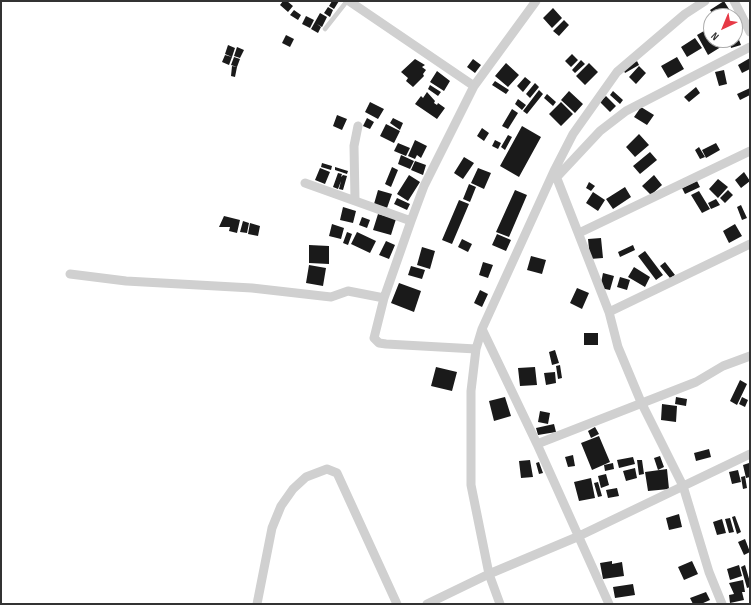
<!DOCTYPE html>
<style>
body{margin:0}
#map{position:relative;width:751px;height:605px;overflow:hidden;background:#fff;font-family:"Sofia Sans Condensed",sans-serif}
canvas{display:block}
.frame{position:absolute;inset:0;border:2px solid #333;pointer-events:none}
.north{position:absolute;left:703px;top:8px;width:40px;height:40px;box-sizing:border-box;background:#fff;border:1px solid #adadad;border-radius:50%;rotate:224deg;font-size:11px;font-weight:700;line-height:16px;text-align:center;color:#333}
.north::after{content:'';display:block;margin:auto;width:14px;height:18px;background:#e63946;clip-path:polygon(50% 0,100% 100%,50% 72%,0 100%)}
</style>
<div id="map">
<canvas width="751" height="605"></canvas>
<div class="frame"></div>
<div class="north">N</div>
</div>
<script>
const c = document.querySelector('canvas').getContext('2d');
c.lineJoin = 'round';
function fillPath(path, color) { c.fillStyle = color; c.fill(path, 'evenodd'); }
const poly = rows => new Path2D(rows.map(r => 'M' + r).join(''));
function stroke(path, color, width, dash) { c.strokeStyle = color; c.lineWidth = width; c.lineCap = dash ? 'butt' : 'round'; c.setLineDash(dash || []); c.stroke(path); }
fillPath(poly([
 [283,1,287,1,293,6,288,12,280,5],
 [332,1,339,1,334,9,329,6],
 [724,1,732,14,714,16,710,10],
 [328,7,333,10,330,17,324,13],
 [553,8,562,18,552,28,543,18],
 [294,10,301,15,298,20,290,15],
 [320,13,327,17,322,27,317,24,321,27,318,33,311,29],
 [306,16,314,20,310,28,302,24],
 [564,20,569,25,559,36,553,31],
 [711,27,711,40,721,40,724,45,708,55,697,35],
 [286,35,294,39,290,47,282,43],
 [695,38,702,48,687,57,681,47],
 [739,40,741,45,731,48,730,43],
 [228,45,235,48,232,57,225,54],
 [237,47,244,50,240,58,234,56],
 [572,54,578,60,571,67,565,61],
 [225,55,232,57,229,65,222,62],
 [234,57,240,59,237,67,231,65],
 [677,57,684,69,668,78,661,66],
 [750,58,750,69,742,73,738,65],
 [415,59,425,65,422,67,426,70,423,74,424,76,413,87,406,81,408,78,401,72],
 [473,59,481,65,475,73,467,67],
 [581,60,585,64,575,73,572,70],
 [637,61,639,65,625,73,623,69],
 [506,63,519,75,508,87,495,76],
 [589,63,598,72,585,85,576,76],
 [232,66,237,67,235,77,231,76],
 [639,66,646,73,636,84,629,77],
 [724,70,727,84,719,86,715,72],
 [437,71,450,81,444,91,430,82],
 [525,77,531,82,523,92,517,86],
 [495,81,509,90,506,94,492,85],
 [535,83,539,87,530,98,526,94],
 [430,85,441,92,438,96,428,89],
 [696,87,700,93,689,102,684,97],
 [750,88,750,95,740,100,737,94],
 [539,90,543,94,527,114,523,111],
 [569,91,583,104,575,113,561,100],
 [613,91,623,100,620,104,610,95],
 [427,92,435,101,434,103,437,105,438,103,445,108,437,119,415,104,421,96,423,98],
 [547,94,556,102,553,106,544,98],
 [606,96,616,106,610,112,600,102],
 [518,99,526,105,522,110,515,104],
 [370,102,384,109,378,119,365,112],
 [561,102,573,114,561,126,549,114],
 [641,107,654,115,647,125,634,117],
 [512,109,518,113,508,129,502,126],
 [337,115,347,119,342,130,333,126],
 [367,118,374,122,370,129,363,126],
 [393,118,403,123,400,130,390,123],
 [386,124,400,131,394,143,380,136],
 [522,126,541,137,519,177,500,166],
 [482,128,489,133,484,141,477,136],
 [639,134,649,145,635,157,626,147],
 [508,135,512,137,505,150,501,147],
 [415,140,427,146,421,158,417,155,415,159,408,156],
 [495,140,501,143,498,149,492,146],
 [398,143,410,148,406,156,394,151],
 [716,143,720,150,706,158,702,150],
 [699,147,705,157,700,159,695,150],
 [650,152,657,160,640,174,633,166],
 [401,155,414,161,410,169,398,164],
 [464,157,474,163,463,179,454,173],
 [415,161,426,165,423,175,411,170],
 [322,163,332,166,331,170,321,167],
 [335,167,348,171,347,174,335,170],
 [392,167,398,170,391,187,385,184],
 [320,168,330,172,325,184,315,180],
 [478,168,491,173,484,189,471,183],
 [744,172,750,181,741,188,735,180],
 [338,173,342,174,341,177,343,175,347,176,343,190,339,189,341,181,338,189,333,187],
 [409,175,420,182,408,201,397,194],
 [654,175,662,185,651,195,642,186],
 [718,179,728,187,718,198,709,189],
 [697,181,700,187,685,194,682,188],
 [589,182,595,186,591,191,586,188],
 [469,184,476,187,470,202,463,199],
 [625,187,631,197,613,209,606,199],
 [378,190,392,194,387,208,374,204],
 [515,190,527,195,509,237,496,232],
 [728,190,733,195,725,203,720,198],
 [699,191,710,209,702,213,691,195],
 [593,192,605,200,598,211,586,203],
 [397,198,410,204,407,210,394,204],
 [716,199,720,205,711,209,708,203],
 [459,200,469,204,452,244,442,240],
 [741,205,747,218,742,220,737,207],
 [343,207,356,211,353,223,340,220],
 [378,214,396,219,391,235,373,230],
 [224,216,240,220,237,233,229,231,230,227,219,227],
 [362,217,370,220,367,228,359,225],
 [243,221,249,223,247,233,240,232],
 [250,223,260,226,258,236,248,234],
 [332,224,344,228,341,239,329,236],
 [735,224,742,236,729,243,723,231],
 [347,232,352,234,348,245,343,243],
 [357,232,376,241,370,253,351,244],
 [497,234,511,240,506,251,492,245],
 [601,238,603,258,590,259,588,239],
 [462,239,472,244,468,252,458,247],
 [386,241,395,245,389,259,379,255],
 [309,245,329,246,329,264,309,263],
 [633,245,635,250,620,257,618,252],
 [422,247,435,251,430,269,417,265],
 [645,251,663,275,656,280,638,256],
 [531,256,546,260,542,274,527,270],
 [483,262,493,265,488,278,479,275],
 [665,262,675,275,670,278,660,266],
 [309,265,326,268,323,286,306,283],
 [411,266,425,270,422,279,408,275],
 [634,267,650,277,645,287,628,277],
 [603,273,614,276,610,290,600,288],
 [620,277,630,280,627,290,617,287],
 [399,283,421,291,414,312,391,303],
 [577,288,589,293,582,309,570,303],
 [480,290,488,294,482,307,474,303],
 [584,333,598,333,598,345,584,345],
 [555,350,559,363,552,365,549,352],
 [560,365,562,378,558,379,556,366],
 [436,367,457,372,452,391,431,386],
 [535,367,537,385,520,386,518,368],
 [555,372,556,383,546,385,544,373],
 [740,380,747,384,737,405,730,401],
 [505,397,511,416,494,421,489,401],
 [676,397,687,399,686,406,675,404],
 [742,397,748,400,745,407,739,404],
 [662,404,677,406,676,422,661,420],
 [540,411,550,413,548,424,538,422],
 [554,424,556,432,538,435,536,428],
 [595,427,599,434,591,438,588,431],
 [599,436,610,462,592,470,581,443],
 [709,449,711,457,696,461,694,453],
 [573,455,575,466,568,467,565,457],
 [660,456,664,467,658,470,654,458],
 [633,457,635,464,619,468,617,460],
 [530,460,533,477,521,478,519,461],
 [637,460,642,460,644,474,639,475],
 [539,462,543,473,539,474,536,463],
 [613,463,614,469,605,471,604,465],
 [749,463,750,477,746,478,743,465],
 [635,468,637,478,626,481,623,471],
 [667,469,669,489,648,491,645,472],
 [738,470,741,482,732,484,729,472],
 [606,474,609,485,601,488,598,476],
 [745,476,747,488,743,489,741,477],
 [591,478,595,498,579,501,574,482],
 [598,482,602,496,598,497,594,483],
 [617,488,619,496,608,498,606,490],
 [679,514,682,527,669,530,666,518],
 [735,516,741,532,737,534,732,517],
 [730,518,734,532,729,533,725,519],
 [722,519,726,533,717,535,713,522],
 [745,539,750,552,744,555,738,542],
 [612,561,612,564,622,562,624,576,603,579,600,563],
 [692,561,698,574,684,580,678,567],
 [739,565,742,576,730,580,727,569],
 [745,565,750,582,750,587,747,588,741,567],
 [743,580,745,592,742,592,744,600,730,603,729,595,734,594,729,583],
 [633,584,635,595,615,598,613,587],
 [706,592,710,600,701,604,693,604,690,598]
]), '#1a1a1a');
stroke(poly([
 [325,29,347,1]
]), '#d0d0d0', 4.5);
stroke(poly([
 [349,1,474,86],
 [734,1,750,32],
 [554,171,609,312,618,347,641,402,683,486,709,572,722,604],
 [556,178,600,131,626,111,750,47],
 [305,183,411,221],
 [355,200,354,146,358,126],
 [579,233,750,151],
 [70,274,126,281,252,288,331,297,348,291,384,298],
 [609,312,750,244],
 [482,329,537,444,609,604],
 [476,349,386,344,379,343,374,338,384,298,411,221,424,186,474,86,536,1],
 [537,444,696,382,723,366,750,356],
 [257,604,272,528,281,506,293,489,306,477,327,469,337,473,397,604],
 [427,604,489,574,577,537,750,454],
 [500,604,489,574,471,485,471,391,476,349,482,329,554,171,573,134,617,72,685,14,705,1]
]), '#d0d0d0', 9);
</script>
